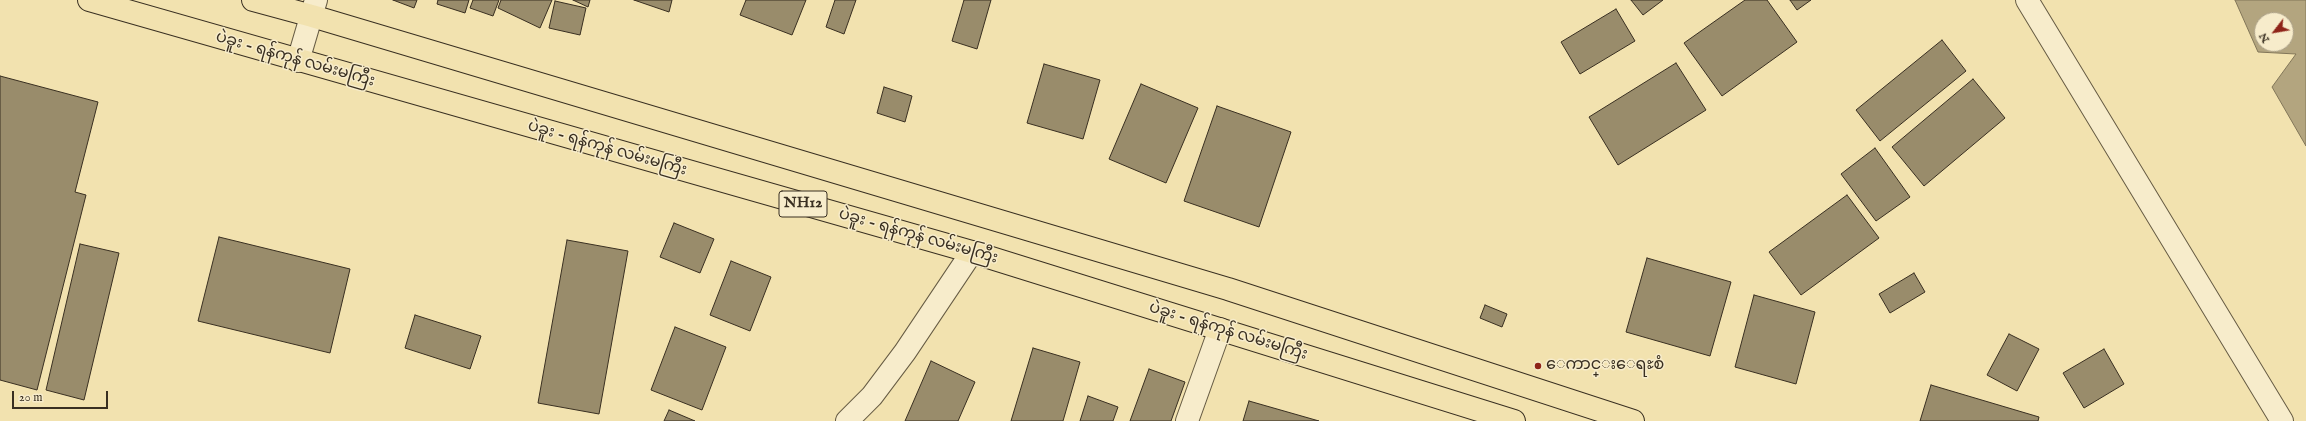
<!DOCTYPE html>
<meta charset="utf-8">
<style>
body{margin:0}
#map{position:relative;width:2306px;height:421px;overflow:hidden;background:#f2e2af;font-family:"IM FELL English",serif}
canvas{display:block}
.north{position:absolute;left:2254px;top:12px;width:40px;height:40px;box-sizing:border-box;background:#f7eccb;border:1px solid #aba087;border-radius:50%;rotate:239deg;font-size:11px;font-weight:700;line-height:16px;text-align:center;color:#392f21}
.north::after{content:'';display:block;margin:auto;width:14px;height:18px;background:#8f2418;clip-path:polygon(50% 0,100% 100%,50% 72%,0 100%)}
.scale{position:absolute;left:12px;top:391px;width:96px;height:18px;box-sizing:border-box;border:2px solid #392f21;border-top:0;padding-left:5px;font-size:12px;line-height:14px;white-space:nowrap;color:#392f21;-webkit-text-stroke:3px #f7eccb;paint-order:stroke}
</style>
<div id="map">
<canvas width="2306" height="421"></canvas>
<div class="north">N</div>
<div class="scale">20 m</div>
</div>
<script>
const c = document.querySelector('canvas').getContext('2d');
c.lineJoin = 'round';
function fillPath(path, color) { c.fillStyle = color; c.fill(path, 'evenodd'); }
const poly = rows => new Path2D(rows.map(r => 'M' + r).join(''));
function stroke(path, color, width, dash) { c.strokeStyle = color; c.lineWidth = width; c.lineCap = dash ? 'butt' : 'round'; c.setLineDash(dash || []); c.stroke(path); }
function drawText(font, color, halo, rows, align = 'center') {
  c.font = font + ' "IM FELL English","Noto Sans Myanmar",serif'; c.lineWidth = 3; c.setLineDash([]); c.textBaseline = 'middle'; c.strokeStyle = halo; c.fillStyle = color; for (const [text, x, y, turn = 0] of rows) {
    c.save(); c.translate(x, y); c.rotate((+turn || 0) * Math.PI / 180); c.textAlign = isNaN(turn) ? turn : align; if (halo) c.strokeText(text, 0, 0); c.fillText(text, 0, 0); c.restore();
  }
}
const water = poly([
 [2235,0,2306,0,2306,146,2272,87,2296,54,2258,52,2235,0],
 [2262,20,2286,20,2286,44,2262,44,2262,20]
]);
fillPath(water, '#b3a57f');
stroke(water, '#827659', 1);
const building = poly([
 [393,0,417,0,414,8,393,0],
 [438,0,469,0,465,13,437,4,438,0],
 [473,0,499,0,493,16,470,8,473,0],
 [501,0,552,0,540,28,498,8,501,0],
 [573,0,590,0,588,7,573,0],
 [634,0,672,0,669,12,634,0],
 [746,0,806,0,792,35,740,15,746,0],
 [835,0,856,0,844,34,826,27,835,0],
 [964,0,991,0,977,49,952,41,964,0],
 [1631,0,1663,0,1643,15,1631,0],
 [1745,0,1767,0,1797,42,1722,96,1684,43,1745,0],
 [1790,0,1811,0,1797,10,1790,0],
 [555,1,586,8,580,35,549,28,555,1],
 [1616,9,1635,41,1580,74,1561,42,1616,9],
 [1942,40,1966,71,1880,141,1856,110,1942,40],
 [1676,63,1706,110,1618,165,1589,117,1676,63],
 [1044,64,1100,80,1083,139,1027,123,1044,64],
 [0,76,98,102,75,192,86,195,37,390,0,380,0,76],
 [1973,79,2005,118,1924,186,1892,147,1973,79],
 [1141,84,1198,108,1166,183,1109,159,1141,84],
 [884,87,912,96,905,122,877,113,884,87],
 [1217,106,1291,132,1259,227,1184,201,1217,106],
 [1875,148,1910,197,1876,221,1841,174,1875,148],
 [1847,195,1879,238,1801,295,1769,252,1847,195],
 [674,223,714,239,700,273,660,257,674,223],
 [219,237,350,269,330,353,198,321,219,237],
 [567,240,628,251,599,414,538,403,567,240],
 [80,244,119,253,84,400,46,390,80,244],
 [1647,258,1731,282,1710,356,1626,332,1647,258],
 [731,261,771,277,750,331,710,315,731,261],
 [1914,273,1925,292,1890,313,1879,294,1914,273],
 [1754,295,1815,312,1796,384,1735,367,1754,295],
 [1485,305,1507,314,1502,327,1480,318,1485,305],
 [415,315,481,336,470,369,405,348,415,315],
 [675,327,726,347,702,410,651,390,675,327],
 [2009,334,2039,349,2017,391,1987,375,2009,334],
 [1033,348,1080,362,1063,421,1011,421,1033,348],
 [2104,349,2124,384,2084,408,2063,373,2104,349],
 [931,361,975,382,958,421,905,421,931,361],
 [1149,369,1185,382,1171,421,1130,421,1149,369],
 [1931,385,2039,417,2038,421,1920,421,1931,385],
 [1088,396,1118,407,1113,421,1080,421,1088,396],
 [1249,401,1319,421,1243,421,1249,401],
 [669,410,695,421,664,421,669,410]
]);
fillPath(building, '#998c6b');
stroke(building, '#392f21', 1);
const minor = poly([
 [298,61,316,0],
 [847,421,872,396,905,352,972,252],
 [1187,421,1220,329]
]);
const tertiary = poly([
 [2027,0,2282,421]
]);
const trunk = poly([
 [89,0,972,252,1514,421],
 [253,0,312,16,1228,289,1633,421]
]);
stroke(minor, '#675c44', 24);
stroke(tertiary, '#675c44', 24);
stroke(trunk, '#392f21', 24);
stroke(minor, '#f7eccb', 22);
stroke(tertiary, '#f7eccb', 22);
stroke(trunk, '#f2e2af', 22);
for (const [x, y, r, color] of [
 [1538,366,4,"#8f2418"]
]) { const dot = new Path2D(); dot.arc(x, y, r, 0, 2 * Math.PI); c.fillStyle = color; c.fill(dot); stroke(dot, '#f7eccb', 1.5); }
for (const [x, y, w] of [
 [803,204,48]
]) { const box = new Path2D(); box.roundRect(x - w / 2, y - 13, w, 26, 3); c.fillStyle = '#f7eccb'; c.fill(box); stroke(box, '#392f21', 1); }
drawText('bold 15px', '#392f21', null, [
 ["NH12",803,204]
]);
drawText('16px', '#392f21', '#f7eccb', [
 ["ပဲခူး - ရန်ကုန် လမ်းမကြီး",295,60,16],
 ["ပဲခူး - ရန်ကုန် လမ်းမကြီး",607,149,16],
 ["ပဲခူး - ရန်ကုန် လမ်းမကြီး",918,237,16],
 ["ပဲခူး - ရန်ကုန် လမ်းမကြီး",1228,332,17]
]);
drawText('16px', '#392f21', '#f7eccb', [
 ["ေကာင္းေရႊစံ",1546,366]
], 'left');
</script>
